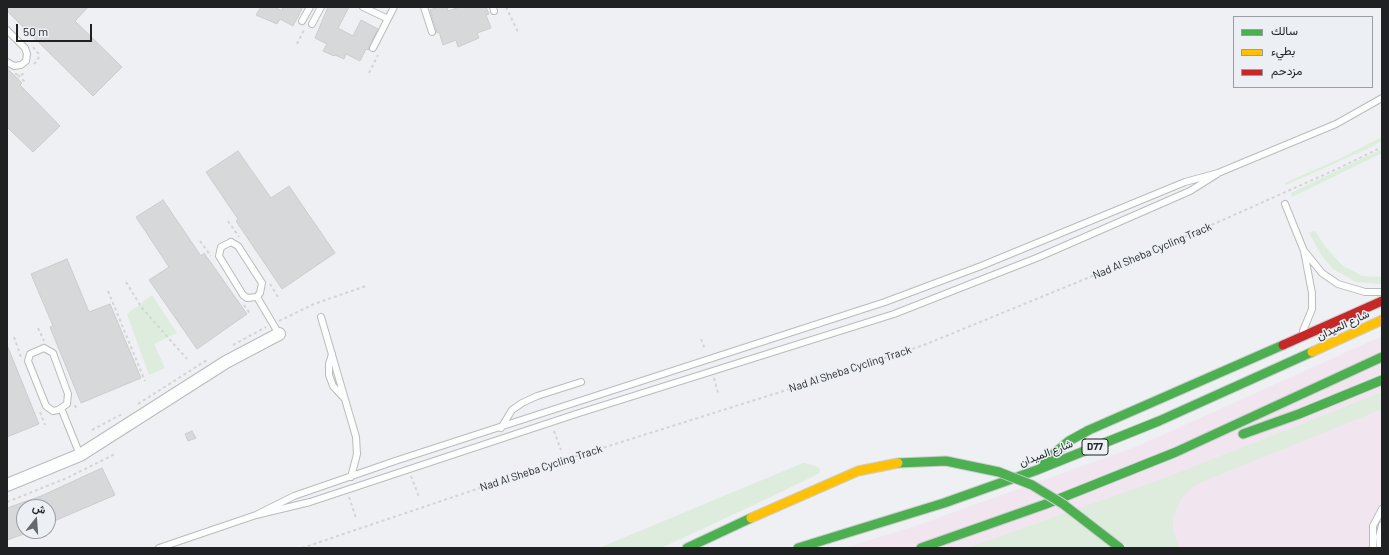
<!DOCTYPE html>
<meta charset="utf-8">
<style>
body{margin:0}
#map{position:relative;width:1389px;height:555px;overflow:hidden;background:#eef0f3;font-family:Barlow,Vazirmatn,sans-serif}
canvas{display:block}
.frame{position:absolute;inset:0;border:8px solid #1f2123;pointer-events:none}
.legend{position:absolute;left:1233px;top:16px;width:140px;height:72px;box-sizing:border-box;background:#ecf0f5;border:1px solid #9a9da1;margin:0;padding:5px 7px;list-style:none;font-size:12px;color:#1f2123}
.legend li{display:flex;align-items:center;gap:8px;height:20px}
.legend b{width:20px;border:1px solid #9a9da1}
.north{position:absolute;left:16px;top:499px;width:40px;height:40px;box-sizing:border-box;background:#ecf0f5;border:1px solid #9a9da1;border-radius:50%;rotate:17deg;font-size:11px;font-weight:700;line-height:16px;text-align:center;color:#1f2123}
.north::after{content:'';display:block;margin:auto;width:14px;height:18px;background:#67696c;clip-path:polygon(50% 0,100% 100%,50% 72%,0 100%)}
.scale{position:absolute;left:16px;top:24px;width:76px;height:18px;box-sizing:border-box;border:2px solid #1f2123;border-top:0;padding-left:5px;font-size:12px;line-height:14px;white-space:nowrap;color:#1f2123;-webkit-text-stroke:3px #ecf0f5;paint-order:stroke}
</style>
<div id="map">
<canvas width="1389" height="555"></canvas>
<div class="frame"></div>
<ul class="legend">
<li><b style="height:5px;background:#4caf50"></b>سالك</li>
<li><b style="height:5px;background:#ffc107"></b>بطيء</li>
<li><b style="height:5px;background:#c62828"></b>مزدحم</li>
</ul>
<div class="north">ش</div>
<div class="scale">50 m</div>
</div>
<script>
const c = document.querySelector('canvas').getContext('2d');
c.lineJoin = 'round';
function fillPath(path, color) { c.fillStyle = color; c.fill(path, 'evenodd'); }
const poly = rows => new Path2D(rows.map(r => 'M' + r).join(''));
function stroke(path, color, width, dash) { c.strokeStyle = color; c.lineWidth = width; c.lineCap = dash ? 'butt' : 'round'; c.setLineDash(dash || []); c.stroke(path); }
function drawText(font, color, halo, rows, align = 'center') {
  c.font = font + ' Barlow,Vazirmatn,sans-serif'; c.lineWidth = 3; c.setLineDash([]); c.textBaseline = 'middle'; c.strokeStyle = halo; c.fillStyle = color; for (const [text, x, y, turn = 0] of rows) {
    c.save(); c.translate(x, y); c.rotate((+turn || 0) * Math.PI / 180); c.textAlign = isNaN(turn) ? turn : align; if (halo) c.strokeText(text, 0, 0); c.fillText(text, 0, 0); c.restore();
  }
}
fillPath(poly([
 [1382,336,1382,548,844,548,915,526,1138,446]
]), '#f1e6f0');
fillPath(poly([
 [1382,137,1382,141,1367,149,1286,185,1285,183,1337,160],
 [1382,149,1382,153,1292,197,1291,193],
 [1315,231,1327,249,1342,265,1362,276,1382,277,1382,284,1356,282,1333,269,1322,256,1309,233],
 [152,295,177,333,154,344,165,368,149,375,127,314],
 [1382,392,1382,409,1202,482,1190,489,1181,499,1173,518,1173,531,1180,548,967,548,1162,479],
 [803,463,816,466,820,469,820,472,816,475,756,504,661,548,599,548]
]), '#ddecdc');
const building = poly([
 [7,7,88,7,75,21,122,67,93,96,7,11,7,7],
 [261,7,275,7,282,11,283,7,303,7,293,26,280,19,277,24,256,15,261,7],
 [328,7,349,7,338,28,353,36,361,20,378,29,369,46,369,50,366,49,360,61,346,54,344,59,335,55,334,56,323,51,327,44,315,38,328,7],
 [438,7,447,7,448,11,460,7,486,7,489,14,486,15,491,28,477,33,479,38,458,47,456,40,443,45,439,32,437,33,430,10,438,7],
 [7,68,22,83,20,85,60,126,33,152,7,127,7,68],
 [238,151,271,198,289,186,335,253,282,289,236,221,238,219,206,172,238,151],
 [163,200,201,256,204,253,247,314,197,349,149,280,169,267,136,217,163,200],
 [67,259,89,312,110,304,141,378,81,403,50,327,53,326,31,274,67,259],
 [7,345,39,424,7,437,7,345],
 [192,431,196,438,188,441,185,434,192,431],
 [102,468,115,495,52,522,48,512,48,507,24,507,24,534,7,540,7,508,41,496,102,468]
]);
fillPath(building, '#d6d8da');
stroke(building, '#caccce', 1);
const lane = poly([
 [363,7,388,19],
 [424,7,432,32],
 [493,7,494,11],
 [302,21,310,7],
 [312,24,321,7],
 [7,30,25,48,27,54,26,61,21,65,14,66,7,62],
 [373,48,394,7],
 [1285,204,1304,251,1312,293,1312,309,1303,331],
 [231,242,238,246,262,283,260,293,257,297,247,298,243,295,219,256,221,247,231,242],
 [1305,252,1322,273,1338,284,1365,292,1382,292],
 [257,297,279,334],
 [321,317,356,437,357,454,351,477],
 [44,348,53,353,68,394,67,404,58,410,53,411,46,406,28,361,30,354,44,348],
 [332,354,329,364,329,375,333,386,344,398],
 [61,408,80,455],
 [501,428,512,410,522,403,537,396,581,382],
 [256,515,294,496,398,460,885,302,981,266,1185,182,1218,173,1336,124,1382,98],
 [159,548,256,515,310,502,576,414,894,314,1039,257,1190,191,1217,174],
 [1373,548,1373,526,1382,509],
 [1380,548,1379,537,1382,525]
]);
const street = poly([
 [7,485,80,455,226,362,279,334]
]);
const fast = poly([
 [1243,434,1299,414,1382,380],
 [1043,463,1069,441,1089,430,1283,345],
 [687,548,751,518],
 [798,548,944,503,1037,470,1159,421,1312,352],
 [921,548,1046,504,1176,452,1382,357]
]);
const slow = poly([
 [1312,352,1382,320]
]);
const jam = poly([
 [1283,345,1382,301]
]);
stroke(lane, '#babbbd', 8);
stroke(street, '#babbbd', 14);
stroke(fast, '#cccdcf', 11);
stroke(slow, '#cccdcf', 11);
stroke(jam, '#cccdcf', 11);
stroke(poly([
 [506,7,518,32],
 [229,8,229,7],
 [297,44,305,28],
 [33,47,39,54,38,60,34,64],
 [369,73,378,55],
 [15,74,21,75,25,73],
 [18,75,25,82],
 [228,221,239,237],
 [200,241,211,256],
 [126,282,142,308,187,359],
 [270,284,278,297],
 [108,291,145,381],
 [244,305,251,315],
 [279,321,314,304,366,286],
 [38,328,44,341],
 [14,337,21,357],
 [701,339,705,349],
 [233,345,266,327],
 [714,378,718,393],
 [138,404,207,360],
 [75,405,77,411],
 [40,412,45,425],
 [92,430,124,413],
 [554,431,561,450],
 [411,476,419,497],
 [349,497,356,518],
 [7,502,67,478,115,454],
 [302,548,539,468,831,376,924,345,1151,252,1337,169,1382,147]
]), '#d4d4d5', 2, [3, 3]);
stroke(lane, '#fcfdfd', 6);
stroke(street, '#fcfdfd', 12);
stroke(fast, '#4caf50', 9);
stroke(slow, '#ffc107', 9);
stroke(jam, '#c62828', 9);
const fastBridge = poly([
 [898,463,946,461,999,472,1032,485,1063,504,1120,548]
]);
const slowBridge = poly([
 [751,518,858,471,898,463]
]);
stroke(fastBridge, '#cccdcf', 11, []);
stroke(slowBridge, '#cccdcf', 11, []);
stroke(fastBridge, '#4caf50', 9);
stroke(slowBridge, '#ffc107', 9);
for (const [x, y, w] of [
 [1095,447,26]
]) { const box = new Path2D(); box.roundRect(x - w / 2, y - 8, w, 16, 3); c.fillStyle = '#ecf0f5'; c.fill(box); stroke(box, '#1f2123', 1); }
drawText('bold 10px', '#1f2123', null, [
 ["D77",1095,447]
]);
drawText('11px', '#1f2123', '#ecf0f5', [
 ["Nad Al Sheba Cycling Track",1152,251,-23],
 ["شارع الميدان",1343,325,-25],
 ["Nad Al Sheba Cycling Track",850,369,-18],
 ["شارع الميدان",1046,453,-21],
 ["Nad Al Sheba Cycling Track",541,468,-18]
]);
</script>
